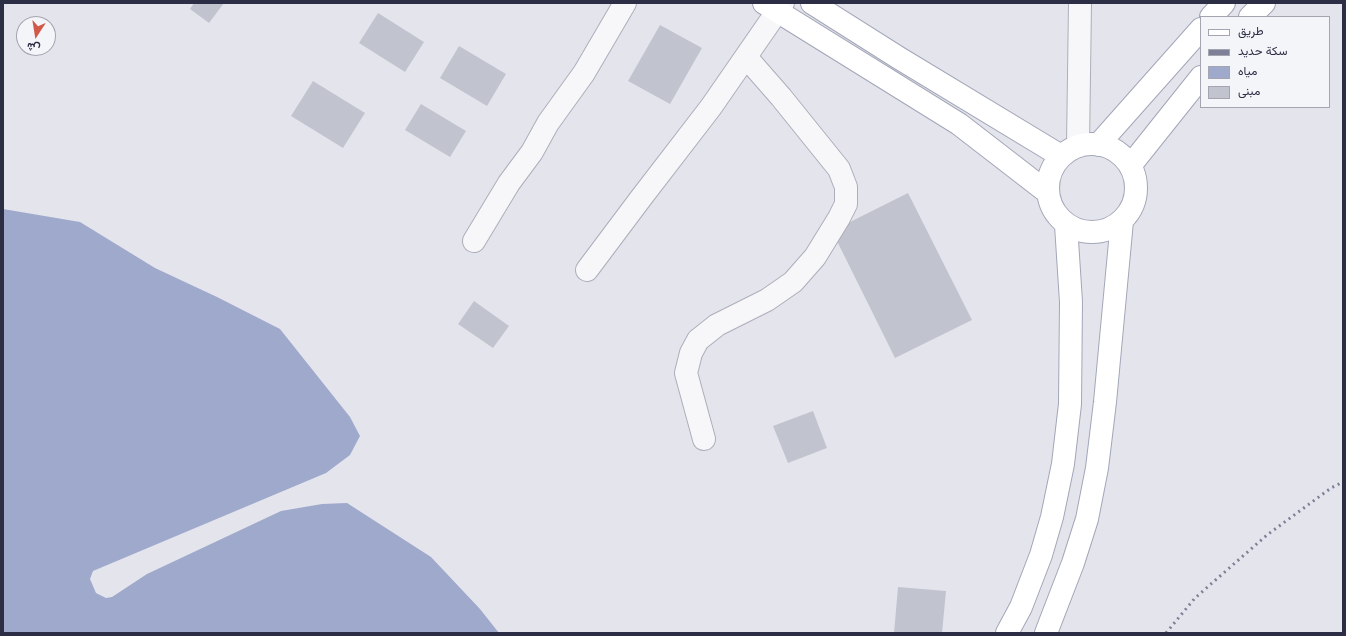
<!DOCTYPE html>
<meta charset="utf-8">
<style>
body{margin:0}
#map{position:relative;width:1346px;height:636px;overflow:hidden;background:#e4e5ec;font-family:"Fira Sans",Vazirmatn,sans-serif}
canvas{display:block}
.frame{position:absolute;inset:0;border:4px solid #2b2e45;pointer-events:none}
.legend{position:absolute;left:1200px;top:16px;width:130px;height:92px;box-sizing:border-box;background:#f4f5f9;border:1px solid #a4a5b1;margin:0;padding:5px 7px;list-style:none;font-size:12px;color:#2b2e45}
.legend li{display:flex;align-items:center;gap:8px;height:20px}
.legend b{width:20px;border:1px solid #a4a5b1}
.north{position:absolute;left:16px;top:16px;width:40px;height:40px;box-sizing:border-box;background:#f4f5f9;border:1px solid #a4a5b1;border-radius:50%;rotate:192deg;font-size:11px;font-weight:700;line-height:16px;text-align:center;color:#2b2e45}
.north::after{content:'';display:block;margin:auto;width:14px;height:18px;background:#d0594a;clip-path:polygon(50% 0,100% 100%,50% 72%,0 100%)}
</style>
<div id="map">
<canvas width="1346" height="636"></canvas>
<div class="frame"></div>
<ul class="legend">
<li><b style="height:5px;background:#fff"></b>طريق</li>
<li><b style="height:5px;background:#7d8096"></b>سكة حديد</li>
<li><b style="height:11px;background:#9fa9cc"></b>مياه</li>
<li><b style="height:11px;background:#c1c3cf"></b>مبنى</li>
</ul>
<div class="north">ش</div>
</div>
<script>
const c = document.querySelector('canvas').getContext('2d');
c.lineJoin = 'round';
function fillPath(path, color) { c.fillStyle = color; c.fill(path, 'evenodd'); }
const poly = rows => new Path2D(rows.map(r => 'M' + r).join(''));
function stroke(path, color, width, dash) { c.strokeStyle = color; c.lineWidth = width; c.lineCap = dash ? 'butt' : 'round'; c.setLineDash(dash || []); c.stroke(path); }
fillPath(poly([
 [3,209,80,222,155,268,217,297,280,329,350,417,360,436,350,455,326,473,93,571,90,579,96,593,106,598,112,597,147,574,281,511,322,504,347,503,431,557,480,609,499,633,3,633]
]), '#9fa9cc');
fillPath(poly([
 [194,3,224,3,209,23,190,9],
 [378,13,424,42,405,72,359,43],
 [660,25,702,48,670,104,628,81],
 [459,46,506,74,487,106,440,78],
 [313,81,365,113,343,148,291,116],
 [421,104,466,131,450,157,405,130],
 [908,193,972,320,895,358,832,231],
 [474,301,509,326,493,348,458,324],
 [813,411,827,448,788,463,773,426],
 [898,587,946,591,942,633,894,633]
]), '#c1c3cf');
const minor = poly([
 [1078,146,1080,3],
 [474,241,509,183,532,152,548,123,584,73,625,3],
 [587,270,641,198,711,107,783,3],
 [704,439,686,373,691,353,698,340,717,325,767,300,793,282,815,257,839,218,846,204,846,187,839,169,781,97,746,57]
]);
const major = poly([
 [764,3,959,124,1047,192],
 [812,3,899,58,1061,156],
 [1211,17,1224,3],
 [1250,17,1264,3],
 '1048 188a44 44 0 1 1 88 0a44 44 0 1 1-88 0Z',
 [1098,145,1201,29],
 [1130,166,1201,77],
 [1007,633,1021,607,1041,555,1052,517,1063,464,1070,404,1071,302,1066,225],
 [1046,633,1073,563,1087,519,1097,468,1105,402,1122,221]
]);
stroke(minor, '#acaeba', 24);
stroke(major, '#a3a6b8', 24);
stroke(minor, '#f7f7fa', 22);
stroke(major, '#fff', 22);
stroke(poly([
 [1166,633,1195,598,1267,535,1331,488,1343,482]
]), '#7d8096', 3, [2, 4]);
</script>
